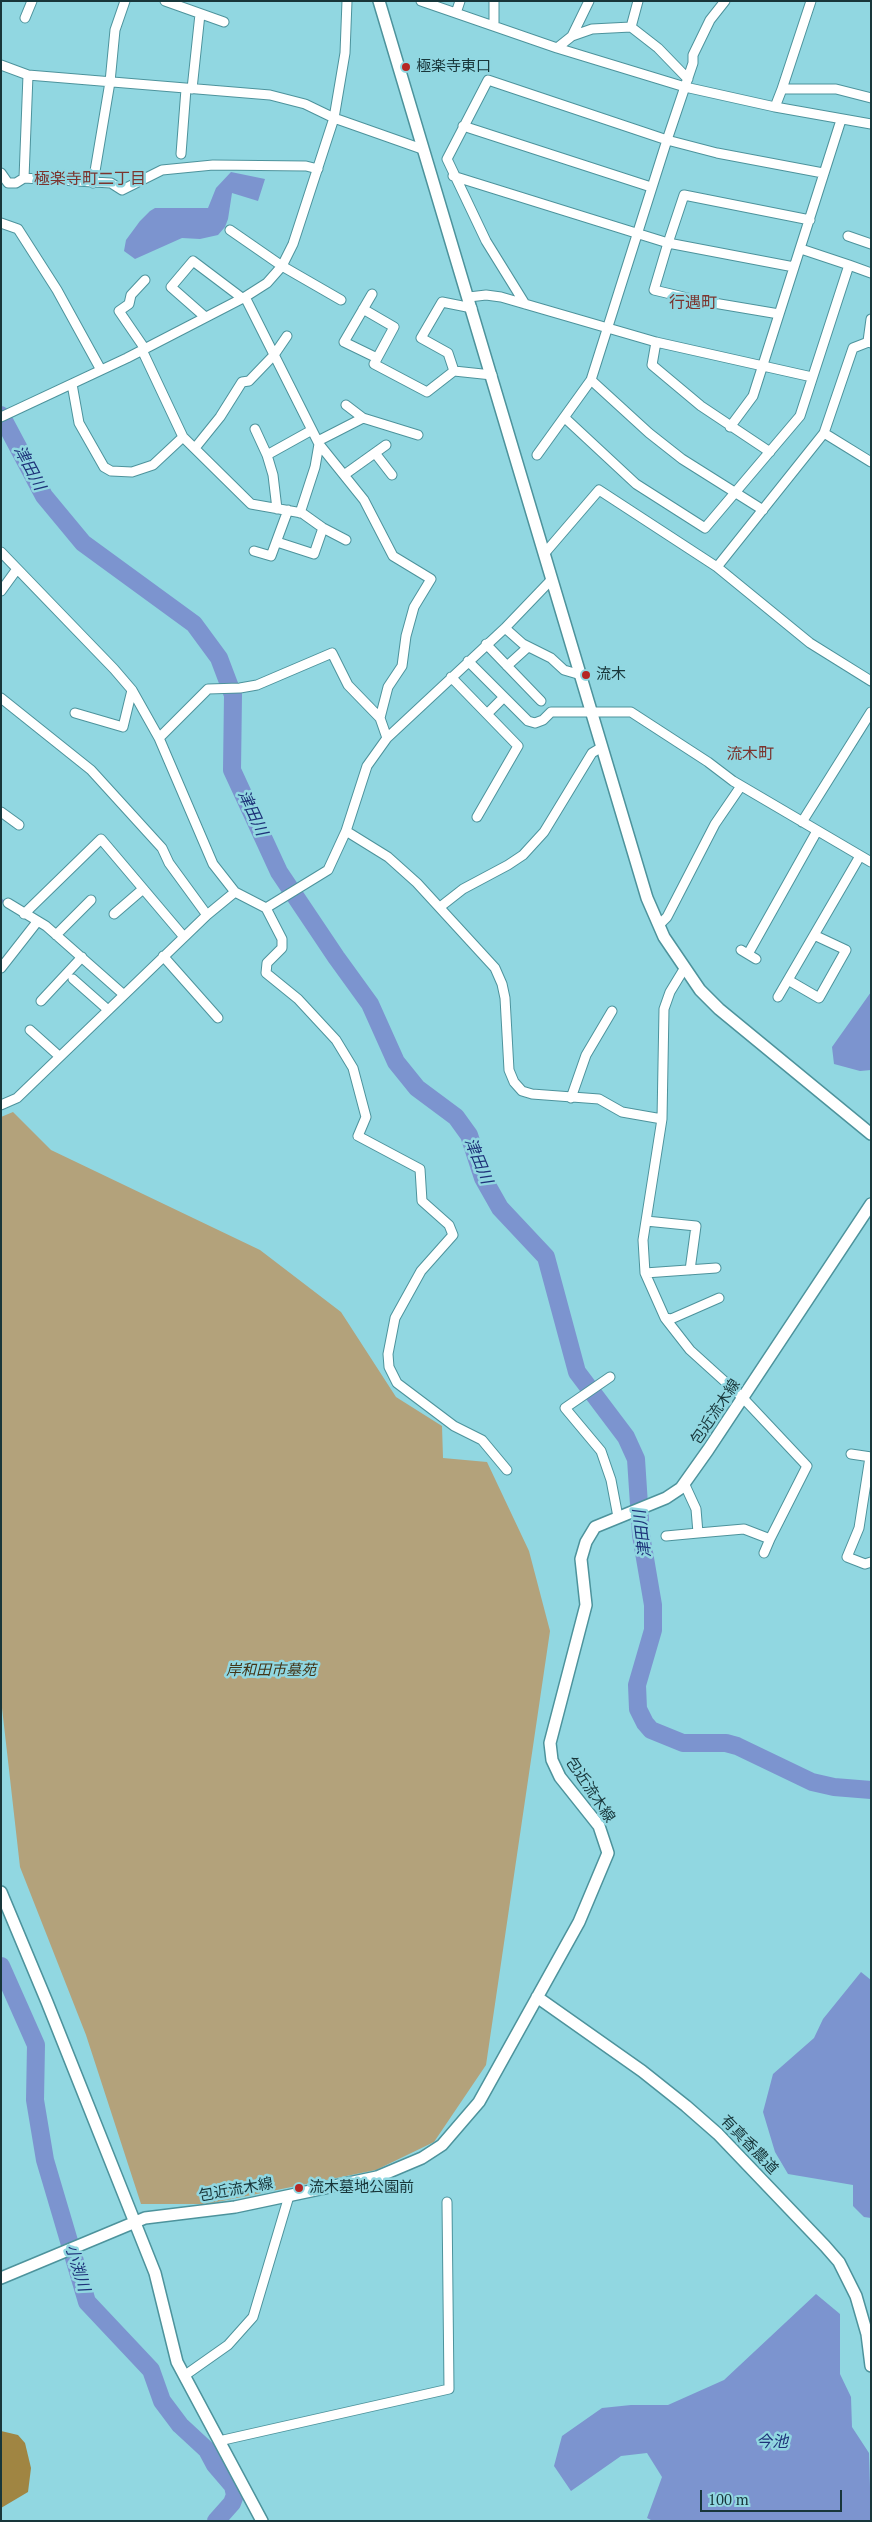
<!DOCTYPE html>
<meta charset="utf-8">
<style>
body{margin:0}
#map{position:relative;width:872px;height:2522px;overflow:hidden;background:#91d7e1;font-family:"PT Serif",serif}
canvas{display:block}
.frame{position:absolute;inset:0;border:2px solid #18363a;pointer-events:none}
.scale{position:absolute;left:700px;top:2490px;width:142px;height:22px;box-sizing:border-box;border:2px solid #18363a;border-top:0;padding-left:6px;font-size:15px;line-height:18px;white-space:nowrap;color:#18363a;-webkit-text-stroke:4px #91d7e1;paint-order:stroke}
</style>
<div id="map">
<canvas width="872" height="2522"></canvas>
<div class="frame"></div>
<div class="scale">100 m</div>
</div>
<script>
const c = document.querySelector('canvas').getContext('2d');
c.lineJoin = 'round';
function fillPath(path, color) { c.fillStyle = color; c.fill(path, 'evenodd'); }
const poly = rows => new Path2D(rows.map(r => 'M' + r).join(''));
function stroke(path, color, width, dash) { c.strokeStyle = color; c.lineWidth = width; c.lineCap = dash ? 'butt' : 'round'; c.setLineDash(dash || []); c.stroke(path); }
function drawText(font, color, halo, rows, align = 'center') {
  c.font = font + ' "PT Serif","Noto Sans JP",serif'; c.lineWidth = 5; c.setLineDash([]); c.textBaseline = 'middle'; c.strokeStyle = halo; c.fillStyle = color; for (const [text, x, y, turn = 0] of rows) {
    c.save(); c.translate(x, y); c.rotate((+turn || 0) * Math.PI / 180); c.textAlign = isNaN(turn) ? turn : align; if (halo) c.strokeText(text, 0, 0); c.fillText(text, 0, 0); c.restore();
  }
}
fillPath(poly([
 [13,1112,51,1150,260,1250,341,1312,396,1397,442,1426,443,1458,487,1462,529,1551,550,1631,486,2065,434,2142,376,2170,207,2204,141,2204,86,2035,20,1867,1,1699,1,1117]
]), '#b3a27b');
fillPath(poly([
 [1,2431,18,2435,25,2443,31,2468,28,2492,1,2508]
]), '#a08542');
fillPath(poly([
 [231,172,265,179,258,201,232,193,228,219,225,227,218,235,200,239,182,238,135,259,124,251,126,240,140,221,150,211,155,208,208,208,216,188],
 [871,992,871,1070,860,1071,834,1064,832,1047],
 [861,1972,871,1980,871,2218,864,2217,853,2206,853,2185,788,2174,775,2152,763,2112,773,2074,814,2038,823,2019],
 [816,2294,840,2314,840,2374,851,2397,852,2427,869,2453,871,2521,653,2521,647,2518,662,2477,647,2453,621,2456,571,2491,554,2466,562,2436,602,2408,631,2405,668,2405,724,2380]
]), '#7c94cf');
stroke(poly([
 [1,900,4,902]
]), '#7c94cf', 3);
stroke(poly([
 [1,415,44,496,83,543,194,624,219,658,233,695,232,770,279,872,336,957,370,1004,396,1062,417,1088,456,1117,469,1135,483,1178,500,1208,546,1257,577,1372,626,1437,636,1459,641,1535,653,1605,653,1630,637,1685,638,1709,645,1723,651,1730,683,1743,726,1743,737,1746,812,1782,834,1787,871,1790],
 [1,1966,36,2045,35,2100,45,2160,87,2302,151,2370,162,2401,180,2425,207,2450,215,2465,233,2486,235,2495,232,2503,216,2521]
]), '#7c94cf', 18);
const minor = poly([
 [165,1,224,22],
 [421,1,557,48,685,87,775,107,871,124],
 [456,13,460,1],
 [25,18,32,1],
 [494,25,494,1],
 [631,27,638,1],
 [572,36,589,1],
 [557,48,572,36,592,29,631,27,658,48,688,79],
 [1,65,28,75,270,95,305,104,334,118,422,149],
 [192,89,200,14],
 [782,89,811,1],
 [775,107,782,89,836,89,871,98],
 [463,126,651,187],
 [181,154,186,89],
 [1,173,8,183,16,183,24,178,111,183,122,190,162,170,213,165,306,166,318,169],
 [453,176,668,243,794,267],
 [24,178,28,75],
 [93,183,110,82,115,30,125,1],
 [1,223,18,229,57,290,101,370],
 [230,230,282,266,341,300],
 [848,236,871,244],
 [849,265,871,273],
 [145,280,131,295,129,304,119,311,145,349],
 [372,294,344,342,377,358],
 [245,297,319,444,364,500,393,556,431,579,414,607,406,636,402,666,388,687,380,718],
 [469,297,486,295,501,297,656,342,812,377],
 [525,304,486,241,447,159,488,80,667,140,717,153,823,173],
 [363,309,394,327,374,364,427,392,454,371,492,375],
 [779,314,696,300,654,290,668,243,684,195,810,220],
 [204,316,171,287,193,261,242,298],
 [871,319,868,341,871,343],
 [656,342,652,365,701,406,770,452],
 [454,371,448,353,421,338,442,302,472,308],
 [591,380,649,433,682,459,763,510],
 [72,384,79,423,104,467,111,471,132,472,153,465,183,437,142,350],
 [346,405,363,418],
 [1,417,127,358,245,297,267,283,282,266,293,244,334,118,345,53,347,1],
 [565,418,636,484,705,528,800,416,849,265,801,249],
 [730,427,753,396,841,120],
 [255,429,267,455,273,475,277,509],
 [824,433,871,462],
 [183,437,251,504,302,513,323,528,346,540],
 [318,441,363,418,418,435],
 [195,448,220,417,242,382,249,381,274,355,287,336],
 [375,453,392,475],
 [267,455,312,430],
 [537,455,591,380,667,140,693,63,693,55,710,20,725,1],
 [344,475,386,445],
 [300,513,315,467,319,444],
 [277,542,314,554,323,528],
 [254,551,271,556,288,510],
 [1,552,114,669,132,690,159,738,213,864,235,892,266,908,282,939,282,948,267,963,266,973,298,999,336,1040,353,1068,366,1117,358,1136,420,1169,422,1201,449,1225,453,1235,421,1271,395,1318,388,1354,389,1367,397,1383,454,1426,482,1440,507,1470],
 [544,554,599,490,717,567,810,643,871,681],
 [717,567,824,433,853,348,871,341],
 [1,591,17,569],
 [505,628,523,644,551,658,564,670,581,675],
 [486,644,541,701],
 [468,661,528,721,535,723,543,720,551,712,631,712,708,762,733,781,871,862],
 [507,666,528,647],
 [451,677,518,746,477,817],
 [1,698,91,770,162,848,169,863,207,915],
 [75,713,123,727,132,690],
 [487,714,504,697],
 [159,738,208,689,240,688,257,685,332,653,348,685,380,718,387,738],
 [1,812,19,825],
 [802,822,871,712],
 [346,831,388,857,417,883,495,968,502,984,505,998,509,1070,514,1082,522,1091,532,1094,599,1099,622,1112,662,1119],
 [8,903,46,926,123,994],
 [440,907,463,889,508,865,523,855,544,832,592,753,602,747],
 [266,908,328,870,346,831,367,766,387,738,505,628,552,579],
 [24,914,101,839,184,937],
 [114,914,143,889],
 [659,925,667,917,715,824,741,786],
 [56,935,91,900],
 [741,950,756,959],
 [748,954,817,831],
 [163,956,218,1018],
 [1,968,37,922],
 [684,969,670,992,664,1009,662,1119,643,1240,645,1273,665,1318,690,1350,743,1398,807,1466,770,1539,744,1529,698,1533,696,1509,684,1483],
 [73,979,107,1009],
 [788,980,819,998,846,950,814,935],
 [778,997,860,856],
 [41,1001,82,957],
 [30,1030,59,1056],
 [571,1098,586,1055,612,1011],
 [1,1105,17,1098,207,915,235,892],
 [646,1221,696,1226,690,1270],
 [645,1273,716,1268],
 [665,1318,671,1319,719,1298],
 [610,1377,565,1408,601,1451,611,1480,618,1517],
 [851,1454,871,1457],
 [870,1457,859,1528,847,1557,865,1564,871,1562],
 [666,1536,698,1533],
 [764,1553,770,1539],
 [184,2376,228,2345,253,2317,289,2196],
 [219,2441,449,2389,447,2202]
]);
const tertiary = poly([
 [379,1,647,898,664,937,700,990,719,1009,871,1134],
 [1,1892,47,2002,155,2273,177,2362,262,2521],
 [537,1997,642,2071,686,2106,718,2134,825,2246,839,2262,856,2296,867,2334,871,2366],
 [1,2278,145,2218,235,2207,377,2177,422,2158,442,2145,479,2102,579,1922,608,1853,599,1826,560,1777,552,1760,550,1743,586,1605,581,1559,586,1542,595,1527,666,1498,681,1488,708,1450,871,1204]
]);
stroke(minor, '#4d939c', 11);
stroke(tertiary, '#4d939c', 14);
stroke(minor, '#fff', 9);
stroke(tertiary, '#fff', 11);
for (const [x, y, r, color] of [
 [406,67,5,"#b62724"],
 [586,675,5,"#b62724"],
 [299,2188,5,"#b62724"]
]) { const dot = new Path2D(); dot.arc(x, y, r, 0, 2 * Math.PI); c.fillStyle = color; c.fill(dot); stroke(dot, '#91d7e1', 2); }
drawText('15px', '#18363a', '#91d7e1', [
 ["極楽寺東口",416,67],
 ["流木",596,675],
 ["流木墓地公園前",309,2188]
], 'left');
drawText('15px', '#18363a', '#91d7e1', [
 ["包近流木線",716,1412,-56],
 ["包近流木線",590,1790,56],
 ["有真香農道",749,2145,46],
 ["包近流木線",236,2190,-10]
]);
drawText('italic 15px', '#433618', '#91d7e1', [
 ["岸和田市墓苑",271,1671]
]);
drawText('16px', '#7b342e', '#91d7e1', [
 ["極楽寺町二丁目",90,179],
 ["行遇町",693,303],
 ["流木町",750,754]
]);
drawText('italic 16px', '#1e3379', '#91d7e1', [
 ["津田川",29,468,62],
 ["津田川",252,813,65],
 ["津田川",478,1161,68],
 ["津田川",643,1534,-97],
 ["小渕川",77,2268,73],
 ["今池",772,2442]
]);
</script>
